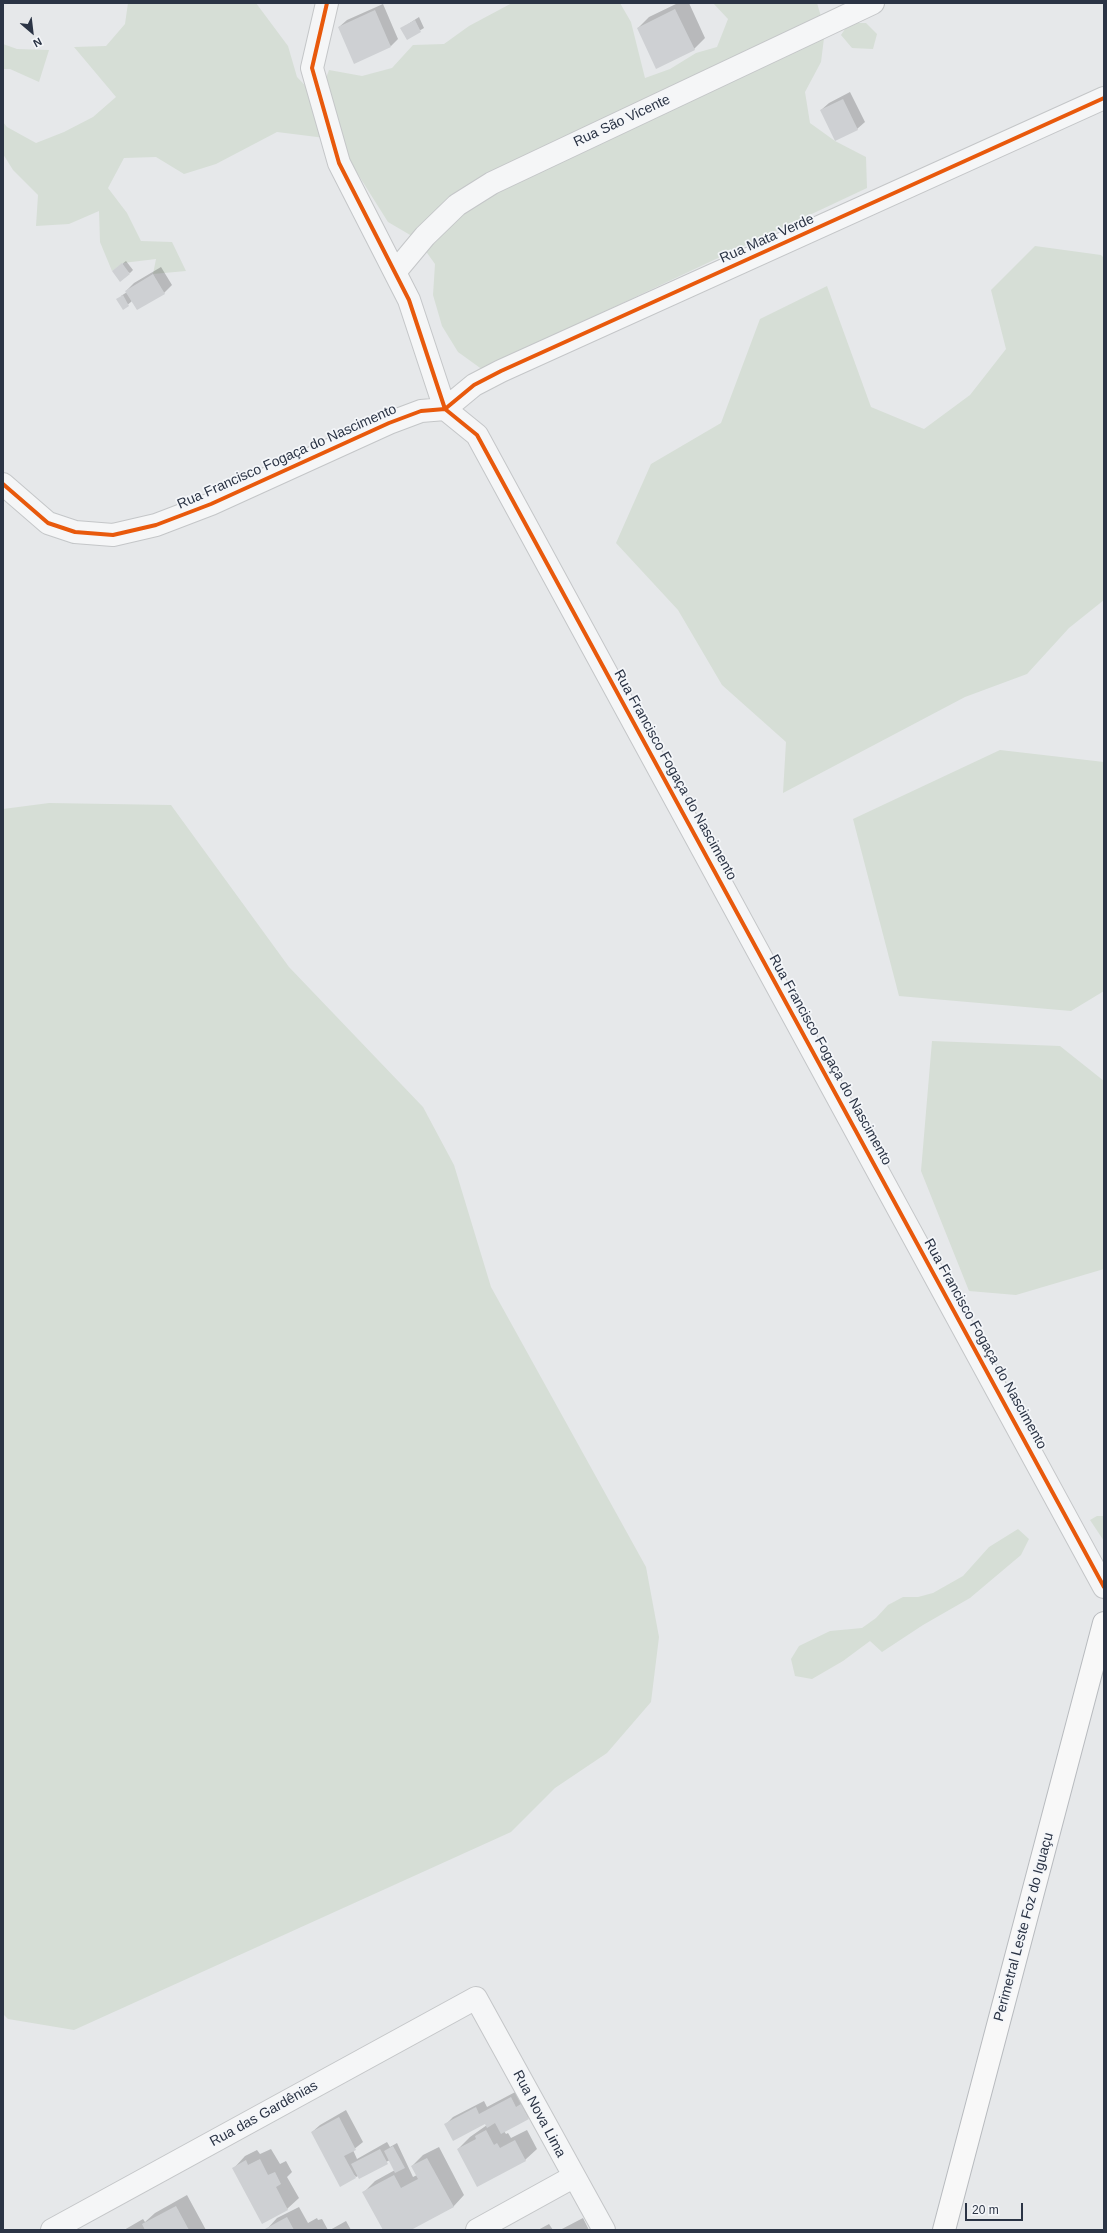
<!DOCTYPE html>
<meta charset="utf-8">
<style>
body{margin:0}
#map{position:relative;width:1107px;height:2233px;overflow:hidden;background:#e6e8ea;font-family:Arial,sans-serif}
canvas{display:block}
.frame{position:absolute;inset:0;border:4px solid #2b3445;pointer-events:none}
.north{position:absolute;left:12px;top:12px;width:40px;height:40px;-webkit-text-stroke:3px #f4f6f9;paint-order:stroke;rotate:152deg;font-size:11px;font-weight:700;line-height:16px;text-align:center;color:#2b3445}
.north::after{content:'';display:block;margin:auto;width:14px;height:18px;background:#2b3445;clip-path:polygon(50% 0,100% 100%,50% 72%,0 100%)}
.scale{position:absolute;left:965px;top:2203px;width:58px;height:18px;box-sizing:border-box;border:2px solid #2b3445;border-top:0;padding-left:5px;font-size:12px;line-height:14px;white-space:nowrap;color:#2b3445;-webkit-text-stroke:3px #f4f6f9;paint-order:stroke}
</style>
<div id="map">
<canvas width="1107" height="2233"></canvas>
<div class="frame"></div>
<div class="north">N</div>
<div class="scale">20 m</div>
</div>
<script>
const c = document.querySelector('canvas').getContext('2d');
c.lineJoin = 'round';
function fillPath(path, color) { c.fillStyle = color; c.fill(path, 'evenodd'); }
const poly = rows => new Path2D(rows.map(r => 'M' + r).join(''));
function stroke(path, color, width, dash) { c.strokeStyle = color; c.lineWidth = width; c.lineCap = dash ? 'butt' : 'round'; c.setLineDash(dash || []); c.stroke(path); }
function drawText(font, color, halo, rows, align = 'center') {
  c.font = font + ' Arial,sans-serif'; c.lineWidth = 3.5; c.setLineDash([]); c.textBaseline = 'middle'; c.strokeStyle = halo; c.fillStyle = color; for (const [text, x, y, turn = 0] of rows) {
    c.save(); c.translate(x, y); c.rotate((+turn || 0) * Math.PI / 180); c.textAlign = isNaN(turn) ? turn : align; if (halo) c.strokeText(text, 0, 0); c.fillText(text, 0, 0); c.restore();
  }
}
fillPath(poly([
 [128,3,256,3,288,46,297,77,318,99,329,70,362,76,392,68,413,45,444,44,469,26,512,3,620,3,631,22,645,78,670,69,696,53,717,47,728,19,713,3,817,3,825,30,821,62,805,92,810,123,835,141,866,157,867,188,548,338,483,370,458,352,442,326,433,295,435,264,417,239,388,222,354,168,341,140,277,132,216,164,184,174,156,157,124,158,108,188,127,213,141,241,172,242,186,271,153,274,156,259,123,263,112,271,100,242,99,211,69,224,36,226,38,195,13,170,3,154,3,122,7,127,36,143,64,132,93,117,116,97,74,47,106,46,125,24],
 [849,23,866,23,877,34,873,49,852,48,841,35],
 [3,44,17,49,49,50,39,82,10,69,3,69],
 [1035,246,1101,255,1104,258,1104,600,1069,628,1027,674,965,697,783,793,786,742,722,685,678,610,616,543,651,464,721,423,760,319,827,286,871,407,924,429,970,395,1006,349,991,290],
 [1000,750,1104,762,1104,991,1071,1011,899,996,853,819],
 [49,803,171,805,289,967,423,1107,454,1165,491,1287,646,1567,659,1637,651,1702,607,1753,555,1788,511,1832,74,2030,8,2019,3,2014,3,809],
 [932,1041,1060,1046,1104,1081,1104,1269,1016,1295,969,1291,921,1171],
 [1097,1516,1104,1516,1104,1541,1090,1520],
 [1018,1529,1029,1539,1021,1555,970,1598,923,1625,882,1652,870,1641,843,1661,812,1679,795,1676,791,1659,799,1646,830,1631,862,1628,876,1618,888,1605,903,1597,918,1597,933,1593,963,1576,989,1547]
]), '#d6ded6');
fillPath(poly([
 [678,3,689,3,705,38,694,49,638,28,649,17],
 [383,4,398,39,391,46,339,27,347,20],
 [419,17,424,28,407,38,402,28],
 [850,92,865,122,857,129,821,110,829,103],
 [126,261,133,270,130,273,117,268],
 [161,267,172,285,164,293,137,309,132,301,124,308,121,296,127,292,126,291,134,283],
 [519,2090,535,2111,528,2118,504,2131,506,2134,508,2133,511,2138,527,2130,537,2149,525,2160,458,2149,470,2137,487,2125,485,2123,446,2124,453,2117,484,2101,487,2107],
 [346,2110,363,2142,353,2150,357,2159,387,2142,390,2147,397,2143,413,2177,417,2175,412,2166,423,2155,439,2147,464,2195,453,2207,409,2230,384,2230,364,2192,375,2181,395,2170,390,2160,356,2177,312,2132,320,2125],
 [271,2149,280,2164,286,2161,292,2172,287,2177,299,2198,287,2209,234,2168,245,2156,257,2150,260,2154],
 [187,2195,206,2230,124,2230,143,2219,145,2222,155,2213],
 [299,2207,308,2223,317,2218,318,2220,322,2219,328,2230,266,2230,277,2218],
 [583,2218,589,2230,596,2226,598,2230,560,2230],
 [346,2221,351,2230,330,2230],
 [549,2224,553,2230,538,2230]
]), '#0003');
fillPath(poly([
 [675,9,695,50,656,69,637,28],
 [375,10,391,47,354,64,338,27],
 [415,20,421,32,407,40,400,28],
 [843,99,858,130,835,141,820,110],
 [122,263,130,274,120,282,112,271],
 [153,274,165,294,137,310,125,291],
 [123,295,129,306,123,310,116,299],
 [511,2097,516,2107,521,2104,529,2119,501,2134,495,2123,487,2128,485,2124,453,2141,444,2124,476,2107,479,2114],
 [339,2117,356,2150,344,2156,356,2178,340,2187,311,2132],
 [486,2130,494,2145,497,2143,500,2148,515,2140,526,2161,477,2187,457,2149,476,2139,475,2136],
 [393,2146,405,2168,395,2173,384,2151],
 [380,2149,388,2164,359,2179,351,2164],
 [427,2158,454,2207,411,2230,383,2230,362,2192,394,2175,401,2188,418,2179,411,2166],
 [260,2159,268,2175,275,2172,281,2184,276,2187,288,2210,262,2224,232,2168,246,2160,248,2165],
 [176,2206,189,2230,145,2230,142,2224],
 [287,2217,294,2230,263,2230]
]), '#ced0d3');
const minor = poly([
 [327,3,312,68,339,163,409,300,445,409,474,385,501,371,1104,98],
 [395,272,425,236,457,205,492,183,873,3],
 [3,484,48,523,75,532,113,535,156,525,211,504,389,423,421,411,445,409,477,435,1104,1587],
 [52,2230,476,1998,604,2230],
 [477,2230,573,2177]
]);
const highway = poly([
 [944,2230,1104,1623]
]);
stroke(minor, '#c4c6c8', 24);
stroke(highway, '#b8bbbf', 24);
stroke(minor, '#f5f6f7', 22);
stroke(highway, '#f8f8f8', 22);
stroke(poly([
 [327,3,312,68,339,163,409,300,445,409,474,385,501,371,1104,98],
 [3,484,48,523,75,532,113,535,156,525,211,504,389,423,421,411,445,409,477,435,1104,1587]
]), '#e8590c', 4);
drawText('14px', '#2b3445', '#f4f6f9', [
 ["Rua São Vicente",622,121,-25],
 ["Rua Mata Verde",767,239,-24],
 ["Rua Francisco Fogaça do Nascimento",287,457,-24],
 ["Rua Francisco Fogaça do Nascimento",675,775,61],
 ["Rua Francisco Fogaça do Nascimento",830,1060,61],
 ["Rua Francisco Fogaça do Nascimento",985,1344,61],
 ["Perimetral Leste Foz do Iguaçu",1024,1927,-75],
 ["Rua das Gardênias",264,2114,-29],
 ["Rua Nova Lima",539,2114,62]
]);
</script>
